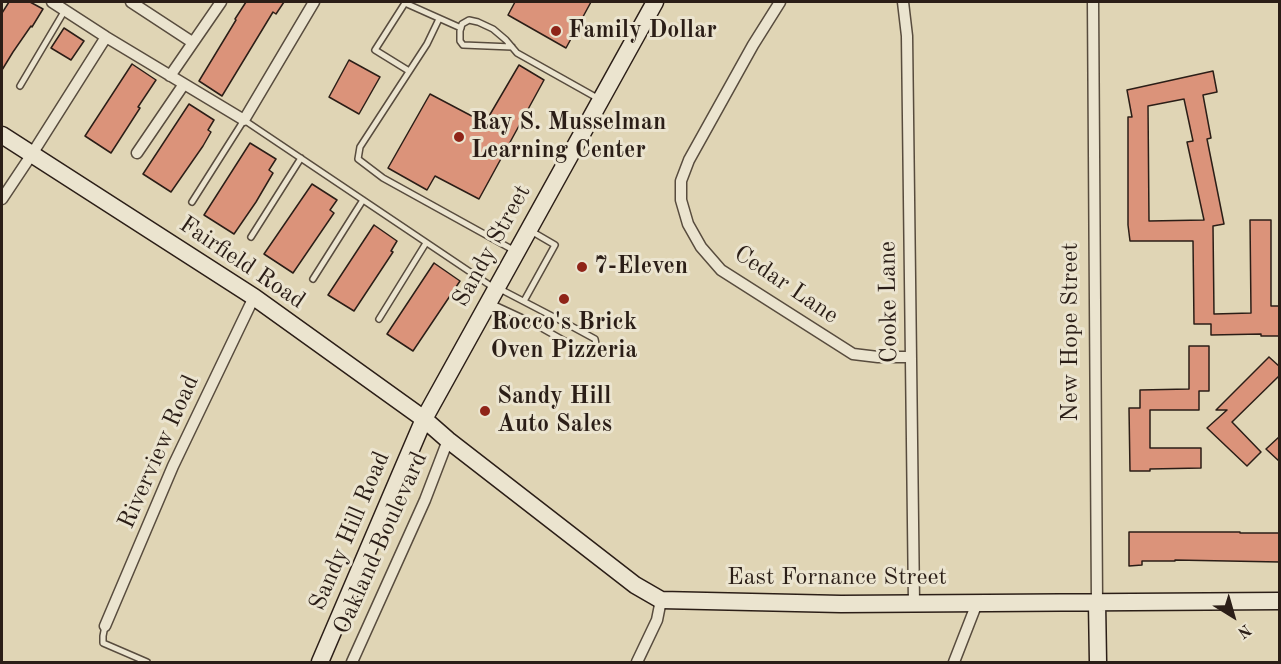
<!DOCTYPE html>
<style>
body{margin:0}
#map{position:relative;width:1281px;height:664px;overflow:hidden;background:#e0d5b5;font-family:"Old Standard TT",serif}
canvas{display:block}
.frame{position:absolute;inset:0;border:3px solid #2b1e17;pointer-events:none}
.north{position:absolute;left:1203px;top:586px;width:60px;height:60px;-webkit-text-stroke:4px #ebe4cf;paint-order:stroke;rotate:143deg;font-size:16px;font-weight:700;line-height:24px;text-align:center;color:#2b1e17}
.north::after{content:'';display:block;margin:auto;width:21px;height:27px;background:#2b1e17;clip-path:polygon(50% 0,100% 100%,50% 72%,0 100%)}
</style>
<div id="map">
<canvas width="1281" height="664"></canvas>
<div class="frame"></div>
<div class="north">N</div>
</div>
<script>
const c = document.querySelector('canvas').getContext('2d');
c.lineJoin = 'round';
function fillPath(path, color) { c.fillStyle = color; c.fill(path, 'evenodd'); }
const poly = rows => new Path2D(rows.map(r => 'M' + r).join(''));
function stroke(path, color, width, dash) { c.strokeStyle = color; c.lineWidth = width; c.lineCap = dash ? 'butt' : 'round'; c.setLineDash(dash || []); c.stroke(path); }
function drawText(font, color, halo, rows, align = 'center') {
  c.font = font + ' "Old Standard TT",serif'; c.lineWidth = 6; c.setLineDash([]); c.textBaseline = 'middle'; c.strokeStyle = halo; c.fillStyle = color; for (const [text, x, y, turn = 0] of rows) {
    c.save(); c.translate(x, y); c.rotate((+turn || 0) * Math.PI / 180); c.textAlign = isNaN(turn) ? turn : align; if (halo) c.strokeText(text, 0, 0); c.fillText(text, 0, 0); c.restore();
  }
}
const building = poly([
 [9,2,30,2,43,9,32,27,31,26,13,52,2,70,2,13,9,2],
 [246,2,284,2,276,14,273,12,222,96,199,81,236,20,235,19,246,2],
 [515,2,591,2,566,48,508,15,515,2],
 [64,28,84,41,71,60,51,48,64,28],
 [349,60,380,77,359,114,329,97,349,60],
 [132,64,156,80,138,107,140,108,111,153,85,136,132,64],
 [519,65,544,80,479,199,435,176,427,190,388,168,430,94,485,123,519,65],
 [1213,71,1217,92,1203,95,1211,138,1207,139,1224,224,1213,226,1214,314,1251,313,1250,220,1271,220,1271,306,1280,306,1280,336,1261,336,1261,334,1211,335,1211,324,1194,324,1193,241,1130,241,1128,225,1128,117,1132,117,1127,90,1213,71],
 [1184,99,1193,141,1187,142,1204,220,1149,221,1148,106,1184,99],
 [189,104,214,120,208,130,211,132,203,146,171,192,143,174,189,104],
 [250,143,276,159,269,170,273,173,256,202,234,234,204,215,250,143],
 [312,184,337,200,330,210,334,213,293,273,264,254,312,184],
 [374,225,397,241,391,251,393,252,354,311,328,295,374,225],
 [434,263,460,281,413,351,387,334,434,263],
 [1189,346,1209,346,1209,391,1199,391,1199,410,1150,410,1150,448,1201,448,1201,468,1150,469,1150,471,1130,471,1129,408,1140,408,1140,390,1189,389,1189,346],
 [1269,357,1280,367,1280,375,1232,422,1261,452,1247,466,1207,428,1227,410,1216,410,1269,357],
 [1280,436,1280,462,1266,449,1280,436],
 [1129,532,1240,532,1240,533,1280,533,1280,562,1175,560,1175,561,1142,561,1142,565,1129,566,1129,532]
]);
fillPath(building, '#db937a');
stroke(building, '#2b1e17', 1.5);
const lane = poly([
 [439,19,427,44,360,147,358,159,383,178,515,251],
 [512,47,463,45,460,41,460,31,462,24,469,20,478,22,493,29,506,40,517,53,599,99],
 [409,71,375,50,405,3,461,28],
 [20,86,65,10],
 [192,202,244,120,494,288],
 [251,237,301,158],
 [313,279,363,200],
 [524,301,555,245,531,231],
 [490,303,531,322,586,353,592,351,596,344,595,339,571,326,498,288],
 [379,319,426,243],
 [105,626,103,636,103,643,147,662]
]);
const street = poly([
 [52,2,106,37,244,120,314,2],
 [131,2,192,42],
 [780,2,753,45,689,160,681,181,681,200,688,224,701,247,721,270,853,354,878,357,911,357],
 [903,2,907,36,914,603],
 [1093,2,1097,602],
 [170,76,221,2],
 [137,153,184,84],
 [2,199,32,154,106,37],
 [105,626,173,466,254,297],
 [352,662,425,500,448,440],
 [637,662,657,620,661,600],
 [954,662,977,603]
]);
const secondary = poly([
 [2,135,254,297,424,419,448,440,635,585,661,600,841,604,1280,601],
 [1097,602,1098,662],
 [320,662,424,419,655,2]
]);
stroke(lane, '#584c3e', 8);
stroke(street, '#584c3e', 13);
stroke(secondary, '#2b1e17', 19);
stroke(lane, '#ebe4cf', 5);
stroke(street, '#ebe4cf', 10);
stroke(secondary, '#ebe4cf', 16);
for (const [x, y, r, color] of [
 [556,31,6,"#8f2418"],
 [459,137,6,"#8f2418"],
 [582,267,6,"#8f2418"],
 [564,299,6,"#8f2418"],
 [485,411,6,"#8f2418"]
]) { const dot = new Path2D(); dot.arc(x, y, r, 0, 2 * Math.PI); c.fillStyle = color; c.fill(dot); stroke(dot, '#ebe4cf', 2); }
drawText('bold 24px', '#2b1e17', '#ebe4cf', [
 ["Family Dollar",568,31],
 ["Ray S. Musselman",471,123],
 ["Learning Center",471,151],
 ["7-Eleven",594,267],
 ["Rocco's Brick",564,323,"center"],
 ["Oven Pizzeria",564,351,"center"],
 ["Sandy Hill",497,397],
 ["Auto Sales",497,425]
], 'left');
drawText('24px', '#2b1e17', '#ebe4cf', [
 ["Sandy Street",492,246,-61],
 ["Fairfield Road",242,263,34],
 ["Cedar Lane",786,285,34],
 ["Cooke Lane",889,302,-91],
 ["New Hope Street",1071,332,-90],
 ["Riverview Road",159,452,-66],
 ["Sandy Hill Road",350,531,-67],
 ["Oakland Boulevard",381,543,-66],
 ["East Fornance Street",837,578]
]);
</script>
